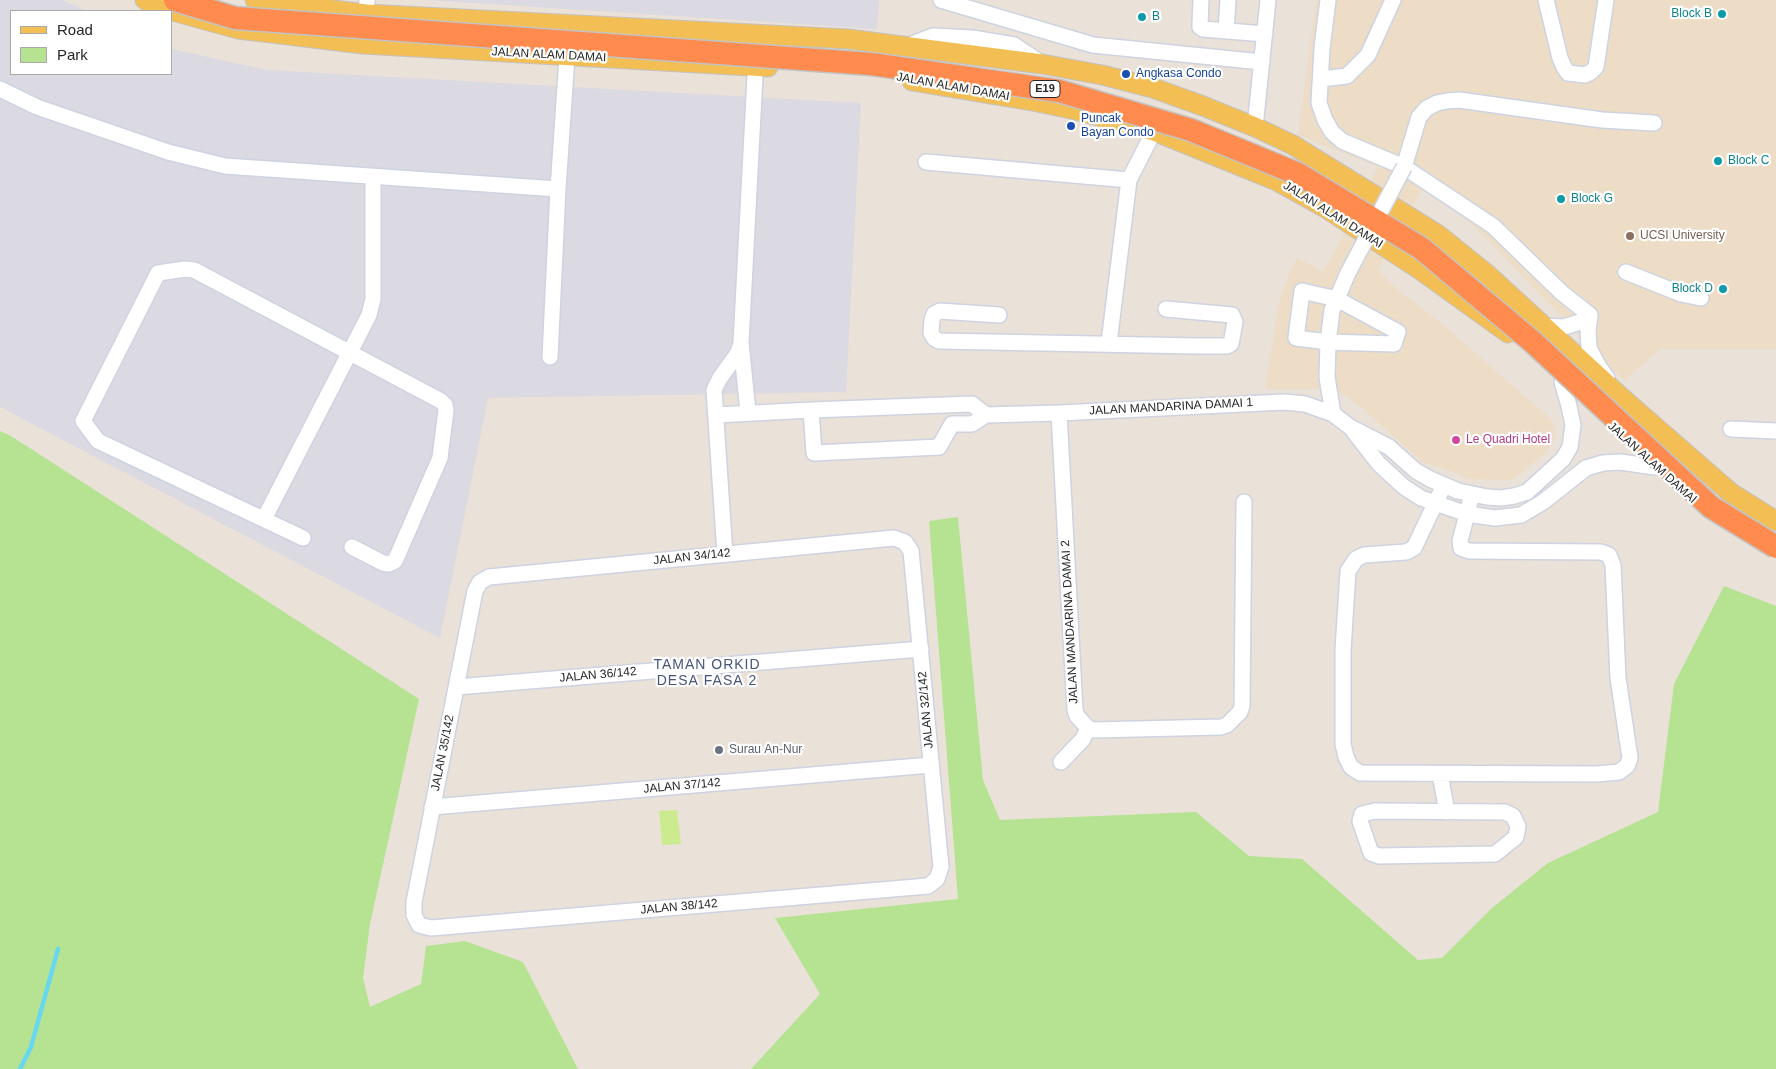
<!DOCTYPE html>
<style>
body{margin:0}
#map{position:relative;width:1776px;height:1069px;overflow:hidden;background:#eae1d8;font-family:Arial,sans-serif}
canvas{display:block}
.legend{position:absolute;left:10px;top:10px;width:162px;height:65px;box-sizing:border-box;background:#fff;border:1px solid #a9a9a9;margin:0;padding:6px 9px;list-style:none;font-size:15px;color:#272727}
.legend li{display:flex;align-items:center;gap:10px;height:25px}
.legend b{width:25px;border:1px solid #a9a9a9}
</style>
<div id="map">
<canvas width="1776" height="1069"></canvas>
<ul class="legend">
<li><b style="height:6px;background:#f3bf55"></b>Road</li>
<li><b style="height:14px;background:#b5e392"></b>Park</li>
</ul>
</div>
<script>
const c = document.querySelector('canvas').getContext('2d');
c.lineJoin = 'round';
function fillPath(path, color) { c.fillStyle = color; c.fill(path, 'evenodd'); }
const poly = rows => new Path2D(rows.map(r => 'M' + r).join(''));
function stroke(path, color, width, dash) { c.strokeStyle = color; c.lineWidth = width; c.lineCap = dash ? 'butt' : 'round'; c.setLineDash(dash || []); c.stroke(path); }
function drawText(font, color, halo, rows, align = 'center') {
  c.font = font + ' Arial,sans-serif'; c.lineWidth = 4.5; c.setLineDash([]); c.textBaseline = 'middle'; c.strokeStyle = halo; c.fillStyle = color; for (const [text, x, y, turn = 0] of rows) {
    c.save(); c.translate(x, y); c.rotate((+turn || 0) * Math.PI / 180); c.textAlign = isNaN(turn) ? turn : align; if (halo) c.strokeText(text, 0, 0); c.fillText(text, 0, 0); c.restore();
  }
}
fillPath(poly([
 [0,0,62,0,87,11,11,11,11,74,171,74,171,49,267,70,861,103,846,392,488,398,440,638,0,407],
 [426,0,879,0,877,29]
]), '#dbd9e2');
fillPath(poly([
 [1316,0,1776,0,1776,349,1660,349,1624,381,1479,231,1450,207,1422,189,1378,270,1396,288,1442,324,1551,419,1554,427,1554,435,1553,442,1547,452,1512,480,1468,479,1454,472,1422,462,1355,402,1334,389,1265,389,1279,302,1289,274,1297,258,1323,271,1340,242,1378,167,1298,135]
]), '#edddc6');
fillPath(poly([
 [0,431,11,436,419,699,370,924,363,978,370,1007,421,984,426,946,465,941,523,962,578,1069,0,1069],
 [958,517,983,780,1000,820,1196,812,1249,856,1302,859,1418,960,1442,958,1492,908,1548,863,1658,812,1674,684,1724,586,1776,606,1776,1069,751,1069,820,994,775,918,958,899,929,521]
]), '#b5e392');
fillPath(poly([
 [677,810,681,844,662,845,659,811]
]), '#cceb8e');
stroke(poly([
 [20,1069,31,1047,58,949]
]), '#67d8f0', 4.5);
const minor = poly([
 [941,0,1093,45,1262,62],
 [1201,0,1200,24,1200,27,1203,29,1265,34],
 [1328,0,1322,48,1319,103,1325,120,1332,132,1342,141,1404,167,1493,226,1562,293,1590,315],
 [1546,0,1560,58,1564,67,1568,73,1585,75,1591,72,1596,67,1606,0],
 [365,25,367,0],
 [1226,31,1228,0],
 [907,46,933,36,972,38,1014,45,1041,63],
 [1321,79,1347,76,1368,55,1393,0],
 [0,89,37,107,168,152,225,166,558,189],
 [1255,127,1268,0],
 [926,162,1129,180],
 [1404,167,1419,117,1427,108,1437,103,1447,101,1459,100,1602,120,1654,123],
 [1626,272,1681,294,1701,298],
 [1302,291,1337,299,1398,332,1394,344,1328,342,1296,338,1302,291],
 [999,315,940,311,934,314,932,320,931,333,934,338,939,341,1197,346,1227,346,1231,344,1235,322,1232,315,1166,309],
 [1590,315,1588,330,1589,348,1599,367,1607,378],
 [1543,326,1564,327,1580,322,1590,315],
 [741,343,748,412],
 [1109,343,1129,180,1154,131],
 [550,357,558,189,567,57],
 [972,404,986,415,972,424,952,424,939,447,814,453,811,410,972,404],
 [1059,413,1075,710,1077,716,1088,728,1094,730,1221,727,1227,725,1240,712,1242,706,1244,502],
 [1333,414,1327,377,1328,342,1332,310,1348,273],
 [716,415,811,410],
 [986,415,1059,413,1284,402,1305,404,1333,414,1350,427,1389,447,1416,471,1430,479,1458,491,1487,497,1501,498,1514,496,1527,492,1563,459,1570,447,1573,425,1569,406,1562,382],
 [1731,429,1776,431],
 [1354,432,1379,464,1404,487,1421,498,1467,514,1495,518,1521,515,1543,502,1586,468,1603,463,1620,462,1655,467],
 [1444,485,1414,548,1406,552,1364,555,1356,559,1348,571,1343,650,1343,744,1346,757,1351,767,1360,773,1597,774,1619,772,1627,766,1630,758,1618,678,1613,565,1609,555,1601,552,1469,551,1461,548,1460,541,1472,494],
 [264,519,369,315,373,299,373,177],
 [303,538,98,441,83,421,158,273,185,269,194,270,441,401,445,405,446,410,440,458,395,561,389,564,383,563,352,547],
 [894,538,905,542,911,551,941,867,937,879,928,886,431,928,419,925,414,915,414,902,475,591,480,582,489,577,894,538],
 [725,554,714,390,720,378,738,353,741,343,756,57],
 [456,687,921,649],
 [1061,762,1083,739,1088,728],
 [1440,774,1447,812],
 [432,807,931,765],
 [1375,811,1505,812,1513,816,1518,826,1516,837,1495,854,1379,856,1371,853,1360,821,1362,814,1375,811]
]);
const major = poly([
 [145,0,169,10,238,29,363,44,768,67],
 [255,0,366,14,848,39,1042,64,1102,75,1153,88,1203,106,1255,127,1293,145,1437,234,1488,275,1622,398,1731,493,1776,521],
 [912,81,1038,102,1076,110,1154,131,1277,181,1324,207,1419,269,1508,333]
]);
stroke(minor, '#cdd3e1', 18);
stroke(major, '#c3c3c3', 21);
stroke(minor, '#fff', 15);
stroke(major, '#f3bf55', 19);
const minorBridge = poly([
 [1348,273,1404,167]
]);
const highwayBridge = poly([
 [175,0,235,18,871,64,1059,91,1191,130,1298,174,1421,248,1534,343,1711,507,1776,547]
]);
stroke(minorBridge, '#cdd3e1', 18, []);
stroke(highwayBridge, '#c3c3c3', 25, []);
stroke(minorBridge, '#fff', 15);
stroke(highwayBridge, '#ff8b4e', 22);
for (const [x, y, r, color] of [
 [1722,14,5,"#0f9aa8"],
 [1142,17,5,"#0f9aa8"],
 [1126,74,5,"#1a4fb4"],
 [1071,126,5,"#1a4fb4"],
 [1718,161,5,"#0f9aa8"],
 [1561,199,5,"#0f9aa8"],
 [1630,236,5,"#8d6e63"],
 [1723,289,5,"#0f9aa8"],
 [1456,440,5,"#d1479c"],
 [719,750,5,"#6b7280"]
]) { const dot = new Path2D(); dot.arc(x, y, r, 0, 2 * Math.PI); c.fillStyle = color; c.fill(dot); stroke(dot, '#fff', 2); }
for (const [x, y, w] of [
 [1045,89,30]
]) { const box = new Path2D(); box.roundRect(x - w / 2, y - 8.5, w, 17, 4); c.fillStyle = '#fff'; c.fill(box); stroke(box, '#272727', 1); }
drawText('bold 11px', '#272727', null, [
 ["E19",1045,89]
]);
drawText('12px', '#0d838f', '#fff', [
 ["Block B",1712,14,"right"],
 ["B",1152,17],
 ["Block C",1728,161],
 ["Block G",1571,199],
 ["Block D",1713,289,"right"]
], 'left');
drawText('12px', '#272727', '#fff', [
 ["JALAN ALAM DAMAI",549,55,3],
 ["JALAN ALAM DAMAI",953,87,10],
 ["JALAN ALAM DAMAI",1333,215,32],
 ["JALAN MANDARINA DAMAI 1",1171,407,-3],
 ["JALAN ALAM DAMAI",1652,463,42],
 ["JALAN 34/142",692,557,-6],
 ["JALAN MANDARINA DAMAI 2",1070,622,-93],
 ["JALAN 36/142",598,675,-5],
 ["JALAN 32/142",926,710,-95],
 ["JALAN 35/142",443,753,-79],
 ["JALAN 37/142",682,786,-5],
 ["JALAN 38/142",679,907,-5]
]);
drawText('12px', '#164399', '#fff', [
 ["Angkasa Condo",1136,74],
 ["Puncak",1081,119],
 ["Bayan Condo",1081,133]
], 'left');
drawText('12px', '#785e54', '#fff', [
 ["UCSI University",1640,236]
], 'left');
drawText('12px', '#b23c85', '#fff', [
 ["Le Quadri Hotel",1466,440]
], 'left');
drawText('12px', '#5b616d', '#fff', [
 ["Surau An-Nur",729,750]
], 'left');
c.letterSpacing = '1px';
drawText('14px', '#475578', '#fff', [
 ["TAMAN ORKID",707,665],
 ["DESA FASA 2",707,681]
]);
c.letterSpacing = '0px';
</script>
